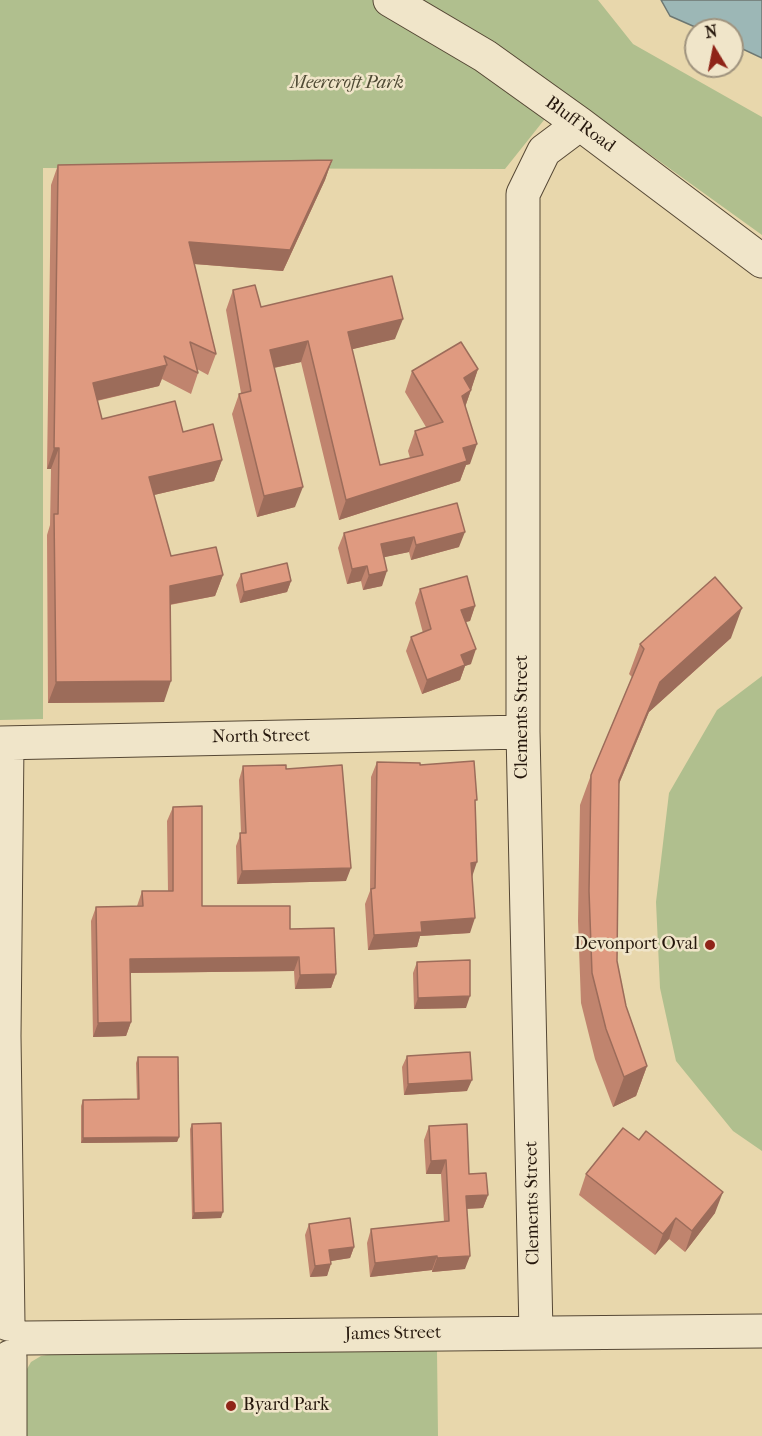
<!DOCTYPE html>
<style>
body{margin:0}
#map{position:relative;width:762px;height:1436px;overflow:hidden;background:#e8d7ac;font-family:"IM FELL French Canon",serif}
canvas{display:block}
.north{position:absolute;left:684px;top:18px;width:60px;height:60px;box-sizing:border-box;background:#f0e5c9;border:2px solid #9f937e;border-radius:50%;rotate:350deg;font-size:16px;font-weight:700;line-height:24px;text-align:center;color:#26180d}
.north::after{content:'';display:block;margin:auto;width:21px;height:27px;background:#8f2418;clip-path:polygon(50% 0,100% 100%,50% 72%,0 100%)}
</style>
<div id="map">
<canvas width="762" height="1436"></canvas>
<div class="north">N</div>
</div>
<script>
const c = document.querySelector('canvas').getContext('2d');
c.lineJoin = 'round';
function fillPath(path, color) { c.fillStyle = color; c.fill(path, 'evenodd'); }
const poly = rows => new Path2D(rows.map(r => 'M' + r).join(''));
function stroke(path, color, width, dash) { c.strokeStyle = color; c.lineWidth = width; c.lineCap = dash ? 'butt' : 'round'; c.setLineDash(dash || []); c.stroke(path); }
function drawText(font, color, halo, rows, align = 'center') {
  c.font = font + ' "IM FELL French Canon",serif'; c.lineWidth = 5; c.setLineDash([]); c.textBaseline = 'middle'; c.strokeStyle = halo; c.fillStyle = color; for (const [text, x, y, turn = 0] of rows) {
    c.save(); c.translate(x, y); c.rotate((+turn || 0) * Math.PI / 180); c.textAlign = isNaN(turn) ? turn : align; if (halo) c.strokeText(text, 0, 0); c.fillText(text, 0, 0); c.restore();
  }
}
fillPath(poly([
 [0,0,375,0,548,115,505,169,43,168,43,719,0,720],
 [415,0,598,0,633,44,762,117,762,235,566,94],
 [762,676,762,1151,733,1131,676,1061,660,988,656,902,669,793,717,710],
 [437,1351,438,1436,24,1436,23,1376,31,1362,41,1356,53,1354]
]), '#b0bf8e');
const water = poly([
 [661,0,762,0,762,58,732,44,732,30,702,30,670,16,661,0]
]);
fillPath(water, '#9cb7b6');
stroke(water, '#6d7772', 1.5);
const minor = poly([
 [390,0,485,56,580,124,762,261],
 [0,743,523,732],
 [7,743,4,1036,8,1324],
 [536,1332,523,732,523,194,544,151,580,124],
 [25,1338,762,1331],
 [10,1436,10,1357]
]);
stroke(minor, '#564835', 35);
stroke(minor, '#f0e5c9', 33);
fillPath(poly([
 [332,160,325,180,283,271,194,264,216,354,208,375,197,369,198,373,191,394,162,379,159,386,97,401,102,419,183,432,222,460,214,481,154,495,171,556,223,575,215,596,170,605,164,702,48,703,47,535,50,525,51,469,47,469,51,185,58,165],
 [233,290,261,307,395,339,352,349,380,465,410,458,408,451,415,431,426,427,405,392,412,371,478,369,465,407,470,464,466,465,460,481,339,520,301,362,274,368,295,507,257,517,232,414,239,394,241,393,226,310],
 [457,503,459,547,411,560,409,552,384,557,382,586,363,590,361,581,347,584,338,548,344,533],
 [241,574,291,581,287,592,240,603,236,585],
 [420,589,475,606,470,621,466,622,471,664,465,666,460,680,422,694,406,651,411,637,423,633,415,603],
 [731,638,649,712,619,784,617,961,626,1006,647,1066,636,1096,613,1107,595,1059,581,1003,578,921,580,805,591,775,632,677,629,674,640,644],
 [377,762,420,765,475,807,470,933,420,936,417,947,368,950,365,904,370,891,371,777],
 [243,766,286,769,346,881,237,884,236,846,241,833,239,780],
 [173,807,202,906,290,929,336,974,331,988,295,989,294,971,130,973,131,1022,126,1036,93,1037,91,921,96,907,137,906,142,891,168,891,167,821],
 [417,962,466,1008,414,1009,413,973],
 [407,1056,467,1091,404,1095,402,1067],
 [138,1057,179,1137,177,1142,81,1143,81,1106,83,1100,137,1099,136,1063],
 [192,1124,221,1218,192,1219,190,1129],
 [429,1126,488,1195,483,1208,467,1209,465,1269,432,1272,432,1270,370,1277,367,1243,371,1229,444,1222,441,1174,426,1174,424,1140],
 [586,1174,715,1213,685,1252,669,1239,655,1255,579,1195],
 [309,1224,354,1247,350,1258,331,1261,327,1276,310,1277,305,1235]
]), '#c0846e');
fillPath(poly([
 [332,160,325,180,283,271,182,263,189,242],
 [403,319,395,339,341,352,348,332],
 [308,341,301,362,263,370,270,350],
 [167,365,159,386,86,403,93,383],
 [478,369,471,390,464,378],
 [471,390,464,410,462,396],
 [477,444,470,464,466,465,460,481,339,520,346,500,463,448],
 [54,448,59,448,51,469,47,469],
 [222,460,214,481,141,498,149,477],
 [303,487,295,507,257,517,264,496],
 [465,532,459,547,411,560,416,545],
 [414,537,409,552,376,559,381,544],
 [367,566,361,581,347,584,352,569],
 [387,571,382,586,363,590,369,575],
 [223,575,215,596,162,606,170,586],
 [291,581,287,592,240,603,244,592],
 [475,606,470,621,456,624,461,610],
 [742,608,731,638,649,712,608,810,619,780,660,682],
 [476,649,471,664,465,666,460,680,422,694,427,680,461,655],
 [171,681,164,702,48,703,56,682],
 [477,862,472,877,471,863],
 [351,868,346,881,237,884,242,871],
 [475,918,470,933,420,936,417,947,368,950,374,935,421,922],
 [299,957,294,971,125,973,130,959],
 [336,974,331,988,295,989,300,975],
 [470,996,466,1008,414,1009,418,998],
 [131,1022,126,1036,93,1037,98,1023],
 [647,1066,636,1096,613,1107,624,1077],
 [472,1080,467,1091,404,1095,408,1084],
 [179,1137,177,1142,81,1143,83,1138],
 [446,1160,441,1174,426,1174,431,1161],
 [723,1192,715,1213,685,1252,692,1231],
 [488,1195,483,1208,461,1209,466,1196],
 [223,1212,221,1218,192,1219,194,1213],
 [676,1218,669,1239,655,1255,663,1234],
 [354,1247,350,1258,325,1262,329,1250],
 [437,1256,432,1270,370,1277,375,1263],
 [470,1256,465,1269,432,1272,437,1258],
 [331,1264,327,1276,310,1277,315,1266]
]), '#9c6c5a');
const building = poly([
 [332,160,290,250,189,242,216,354,190,342,198,373,164,356,167,365,93,383,102,419,175,401,183,432,213,424,222,460,149,477,171,556,216,547,223,575,170,586,171,681,56,682,54,514,58,514,59,448,54,448,58,165,332,160],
 [392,276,403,319,348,332,380,465,423,455,415,431,443,422,412,371,461,342,478,369,464,378,471,390,462,396,477,444,463,448,467,461,346,500,308,341,270,350,303,487,264,496,239,394,251,391,233,290,255,285,261,307,392,276],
 [457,503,465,532,416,545,414,537,381,544,387,571,369,575,367,566,352,569,344,533,457,503],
 [287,563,291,581,244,592,241,574,287,563],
 [467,576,475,606,461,610,476,649,461,655,465,665,427,680,411,637,431,629,420,589,467,576],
 [715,577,742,608,660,682,619,780,617,961,626,1006,647,1066,624,1077,606,1029,592,973,589,891,591,775,644,649,640,644,715,577],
 [474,761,477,800,475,800,477,862,471,863,475,918,421,922,422,932,374,935,371,889,375,888,377,762,420,763,420,765,474,761],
 [286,765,286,769,342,765,351,868,242,871,240,833,246,833,243,766,286,765],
 [202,806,202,906,290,906,290,929,334,928,336,974,300,975,299,957,130,959,131,1022,98,1023,96,907,143,906,142,891,173,891,173,807,202,806],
 [470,960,470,996,418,998,417,962,470,960],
 [470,1052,472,1080,408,1084,407,1056,470,1052],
 [138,1057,178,1057,179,1137,83,1138,83,1100,139,1099,138,1057],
 [221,1123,223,1212,194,1213,192,1124,221,1123],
 [467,1124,469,1174,486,1173,488,1195,466,1196,470,1256,437,1258,437,1256,375,1263,371,1229,449,1221,446,1160,431,1161,429,1126,467,1124],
 [623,1128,639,1140,646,1131,723,1192,692,1231,676,1218,663,1234,586,1174,623,1128],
 [350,1218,354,1247,329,1250,331,1264,315,1266,309,1224,350,1218]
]);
fillPath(building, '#df9a80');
stroke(building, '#9c6c5a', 1.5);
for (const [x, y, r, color] of [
 [710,945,6,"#8f2418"],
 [231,1406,6,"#8f2418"]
]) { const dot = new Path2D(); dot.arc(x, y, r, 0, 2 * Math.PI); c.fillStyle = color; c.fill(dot); stroke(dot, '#f0e5c9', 2); }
drawText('italic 18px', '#4f4a34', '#f0e5c9', [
 ["Meercroft Park",347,84]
]);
drawText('18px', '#26180d', '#f0e5c9', [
 ["Bluff Road",580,125,36],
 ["Clements Street",523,717,-90],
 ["North Street",261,737,-1],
 ["Clements Street",533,1203,-91],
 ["James Street",393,1334,-1]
]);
drawText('18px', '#26180d', '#f0e5c9', [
 ["Devonport Oval",698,945],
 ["Byard Park",243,1406,"left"]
], 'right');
</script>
